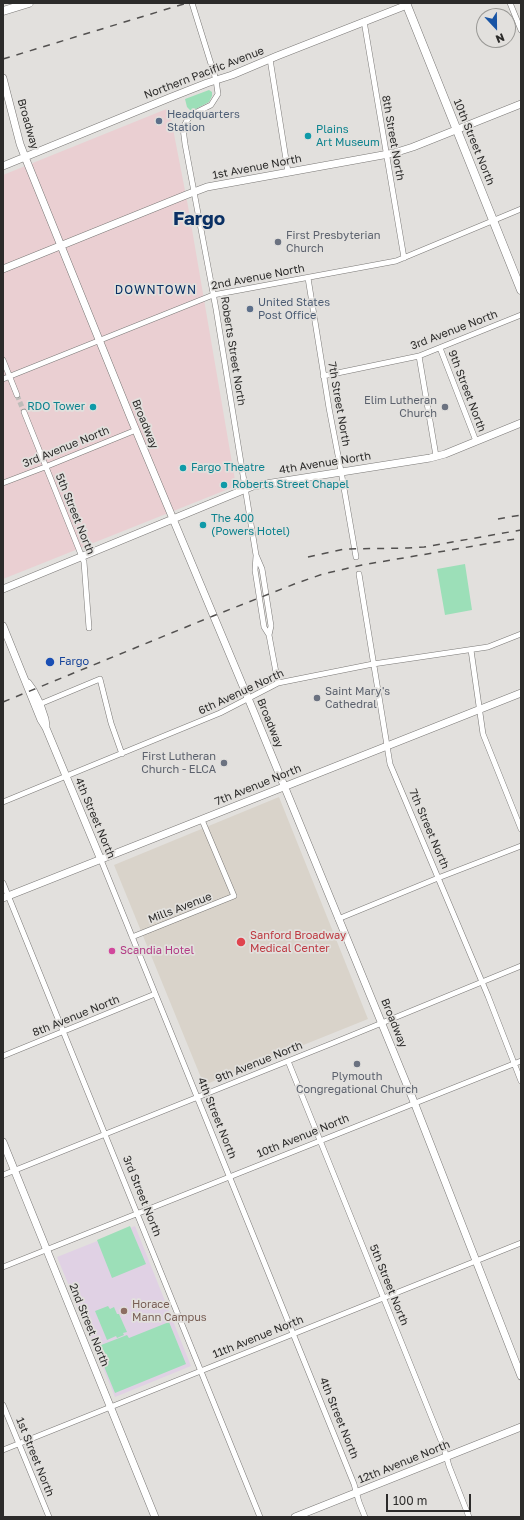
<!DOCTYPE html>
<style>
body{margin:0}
#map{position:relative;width:524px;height:1520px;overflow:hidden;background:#e2e0dd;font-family:"Golos Text",sans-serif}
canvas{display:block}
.frame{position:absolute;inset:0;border:4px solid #2c2b2a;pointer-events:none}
.north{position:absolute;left:476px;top:8px;width:40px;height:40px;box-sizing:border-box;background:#e2e0dd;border:1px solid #999895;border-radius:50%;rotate:158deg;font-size:11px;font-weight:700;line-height:16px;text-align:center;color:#2c2b2a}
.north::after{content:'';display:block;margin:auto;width:14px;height:18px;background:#1854a5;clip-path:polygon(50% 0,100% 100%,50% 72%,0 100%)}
.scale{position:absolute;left:386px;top:1494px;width:85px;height:18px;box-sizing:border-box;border:2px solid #2c2b2a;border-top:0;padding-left:5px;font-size:12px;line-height:14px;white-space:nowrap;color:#2c2b2a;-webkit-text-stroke:3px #e2e0dd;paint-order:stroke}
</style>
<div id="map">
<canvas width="524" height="1520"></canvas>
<div class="frame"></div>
<div class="north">N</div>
<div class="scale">100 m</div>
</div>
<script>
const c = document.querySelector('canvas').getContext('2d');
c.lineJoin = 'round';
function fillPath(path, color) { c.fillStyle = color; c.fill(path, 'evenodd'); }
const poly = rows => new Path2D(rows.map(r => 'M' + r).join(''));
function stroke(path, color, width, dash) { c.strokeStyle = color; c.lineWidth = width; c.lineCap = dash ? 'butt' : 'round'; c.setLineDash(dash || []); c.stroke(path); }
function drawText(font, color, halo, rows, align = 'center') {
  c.font = font + ' "Golos Text",sans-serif'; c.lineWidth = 3.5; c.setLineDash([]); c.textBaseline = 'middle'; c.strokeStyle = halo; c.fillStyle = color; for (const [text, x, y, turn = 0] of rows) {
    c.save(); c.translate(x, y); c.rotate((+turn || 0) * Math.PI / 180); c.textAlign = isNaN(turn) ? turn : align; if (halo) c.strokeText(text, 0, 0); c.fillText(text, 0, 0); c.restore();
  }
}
fillPath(poly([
 [169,108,188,206,236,486,3,579,3,175]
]), '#eacfd2');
fillPath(poly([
 [279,797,368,1019,204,1085,114,865]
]), '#d9d3ca');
fillPath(poly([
 [135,1226,191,1366,115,1397,57,1257]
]), '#e0d1e4');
fillPath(poly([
 [209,90,212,92,212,96,209,102,192,111,190,110,187,107,185,99],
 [465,564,472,610,445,615,437,569],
 [130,1226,146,1264,112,1278,97,1240],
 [108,1306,110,1309,114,1307,117,1314,119,1314,127,1332,123,1333,124,1335,117,1338,116,1336,107,1340,95,1311],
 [169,1322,186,1364,115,1393,96,1347,127,1335,129,1338]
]), '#9cdfb8');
stroke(poly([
 [17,395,24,412]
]), '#bebcb9', 5, [5, 2.5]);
const street = poly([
 [192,3,216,80,218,94,211,105,191,115,186,122,183,128,185,144,216,309,256,555,262,569,271,626,269,635,278,683],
 [510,3,521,30],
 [364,21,404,258],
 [270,59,288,172],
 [308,278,329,408,341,471,356,557],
 [440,348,476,441],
 [419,356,436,456],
 [3,360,17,395],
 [323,376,419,356,521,315],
 [3,379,213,295,396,261,521,209],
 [24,412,84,562,89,628],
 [3,483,45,467,136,430],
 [256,556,255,570,264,627,269,635],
 [359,574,390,764,488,996,521,1081],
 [471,650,483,734,521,829],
 [40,704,100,679,111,723,122,754],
 [3,802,220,713,278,683,373,664,488,647,521,634],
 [101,860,354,1484,359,1502,365,1517],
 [3,883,260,1517],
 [338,919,438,878,521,846],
 [132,937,234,896,202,820],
 [3,1056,155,994],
 [288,1061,444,1448,449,1466,469,1517],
 [3,1175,333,1043,521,966],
 [3,1267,521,1061],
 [3,1405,49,1517],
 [3,1450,521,1243]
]);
const secondary = poly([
 [3,78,20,144,25,157,132,421,253,710,414,1102,521,1376],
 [3,166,169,98,207,83,232,75,277,56,407,5],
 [3,269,186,195,207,187,394,153,413,147,521,104],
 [3,589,253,486,430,458,445,454,521,423],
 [3,626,41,720,46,728,101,860],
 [28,683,33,690,40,704,45,719,46,726],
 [3,898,521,693],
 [3,1142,155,1517],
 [295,1517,521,1427]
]);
const primary = poly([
 [406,3,521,290],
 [3,11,29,3]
]);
stroke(street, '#7a7876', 6);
stroke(secondary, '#7a7876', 8);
stroke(primary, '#7a7876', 9);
stroke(street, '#fff', 5);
stroke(secondary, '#fff', 7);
stroke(primary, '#fff', 8);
stroke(poly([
 [3,59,187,3],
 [498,519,521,515],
 [308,557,345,549,408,548,424,547,521,530],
 [3,702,213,616,297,583,323,574,362,565,521,538]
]), '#535150', 1.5, [7, 7]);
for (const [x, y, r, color] of [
 [159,121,4,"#5c6f8a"],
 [308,136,4,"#0f9aa8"],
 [278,242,4,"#6b7280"],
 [250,309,4,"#5c6f8a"],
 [93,407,4,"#0f9aa8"],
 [445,407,4,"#6b7280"],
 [183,468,4,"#0f9aa8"],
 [224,485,4,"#0f9aa8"],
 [203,525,4,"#0f9aa8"],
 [50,662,5,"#1a4fb4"],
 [317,698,4,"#6b7280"],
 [224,763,4,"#6b7280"],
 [241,942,5,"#e0444e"],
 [112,951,4,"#d1479c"],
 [357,1064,4,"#6b7280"],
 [124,1311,4,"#8d6e63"]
]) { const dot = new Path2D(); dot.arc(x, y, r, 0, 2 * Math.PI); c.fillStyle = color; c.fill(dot); stroke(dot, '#e2e0dd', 1.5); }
drawText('11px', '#2c2b2a', '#e2e0dd', [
 ["Northern Pacific Avenue",204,73,-21],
 ["Broadway",28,124,74],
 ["8th Street North",393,138,80],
 ["10th Street North",474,142,68],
 ["1st Avenue North",257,167,-11],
 ["2nd Avenue North",258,277,-11],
 ["3rd Avenue North",454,330,-21],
 ["Roberts Street North",233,351,81],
 ["9th Street North",467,391,69],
 ["7th Street North",339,404,80],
 ["Broadway",145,424,68],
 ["3rd Avenue North",66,447,-22],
 ["4th Avenue North",325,463,-9],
 ["5th Street North",75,514,68],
 ["6th Avenue North",241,692,-25],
 ["Broadway",270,723,68],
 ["7th Avenue North",258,785,-22],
 ["4th Street North",95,818,67],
 ["7th Street North",429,829,67],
 ["Mills Avenue",180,908,-21],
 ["8th Avenue North",76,1016,-22],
 ["Broadway",394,1023,68],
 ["9th Avenue North",259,1062,-22],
 ["4th Street North",217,1118,68],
 ["10th Avenue North",303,1136,-22],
 ["3rd Street North",142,1196,68],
 ["5th Street North",389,1285,68],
 ["2nd Street North",89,1325,68],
 ["11th Avenue North",258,1337,-22],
 ["4th Street North",339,1418,68],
 ["1st Street North",35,1457,68],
 ["12th Avenue North",404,1462,-22]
]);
drawText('11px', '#4e5e75', '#e2e0dd', [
 ["Headquarters",167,115],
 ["Station",167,128],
 ["United States",258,303],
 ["Post Office",258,316]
], 'left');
drawText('11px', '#0d838f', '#e2e0dd', [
 ["Plains",316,130],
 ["Art Museum",316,143],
 ["RDO Tower",85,407,"right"],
 ["Fargo Theatre",191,468],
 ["Roberts Street Chapel",232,485],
 ["The 400",211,519],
 ["(Powers Hotel)",211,532]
], 'left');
drawText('11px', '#5b616d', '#e2e0dd', [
 ["First Presbyterian",286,236],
 ["Church",286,249],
 ["Elim Lutheran",437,401,"right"],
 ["Church",437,414,"right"],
 ["Saint Mary's",325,692],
 ["Cathedral",325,705],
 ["First Lutheran",216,757,"right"],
 ["Church - ELCA",216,770,"right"],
 ["Plymouth",357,1077,"center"],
 ["Congregational Church",357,1090,"center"]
], 'left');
drawText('11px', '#164399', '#e2e0dd', [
 ["Fargo",59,662]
], 'left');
drawText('11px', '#be3a42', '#e2e0dd', [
 ["Sanford Broadway",250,936],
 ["Medical Center",250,949]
], 'left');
drawText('11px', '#b23c85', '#e2e0dd', [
 ["Scandia Hotel",120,951]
], 'left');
drawText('11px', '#785e54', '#e2e0dd', [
 ["Horace",132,1305],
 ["Mann Campus",132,1318]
], 'left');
c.letterSpacing = '1px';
drawText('12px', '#0a3064', '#e2e0dd', [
 ["DOWNTOWN",156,290]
]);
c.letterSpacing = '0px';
drawText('bold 19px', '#0a3064', '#e2e0dd', [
 ["Fargo",199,219]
]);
</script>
